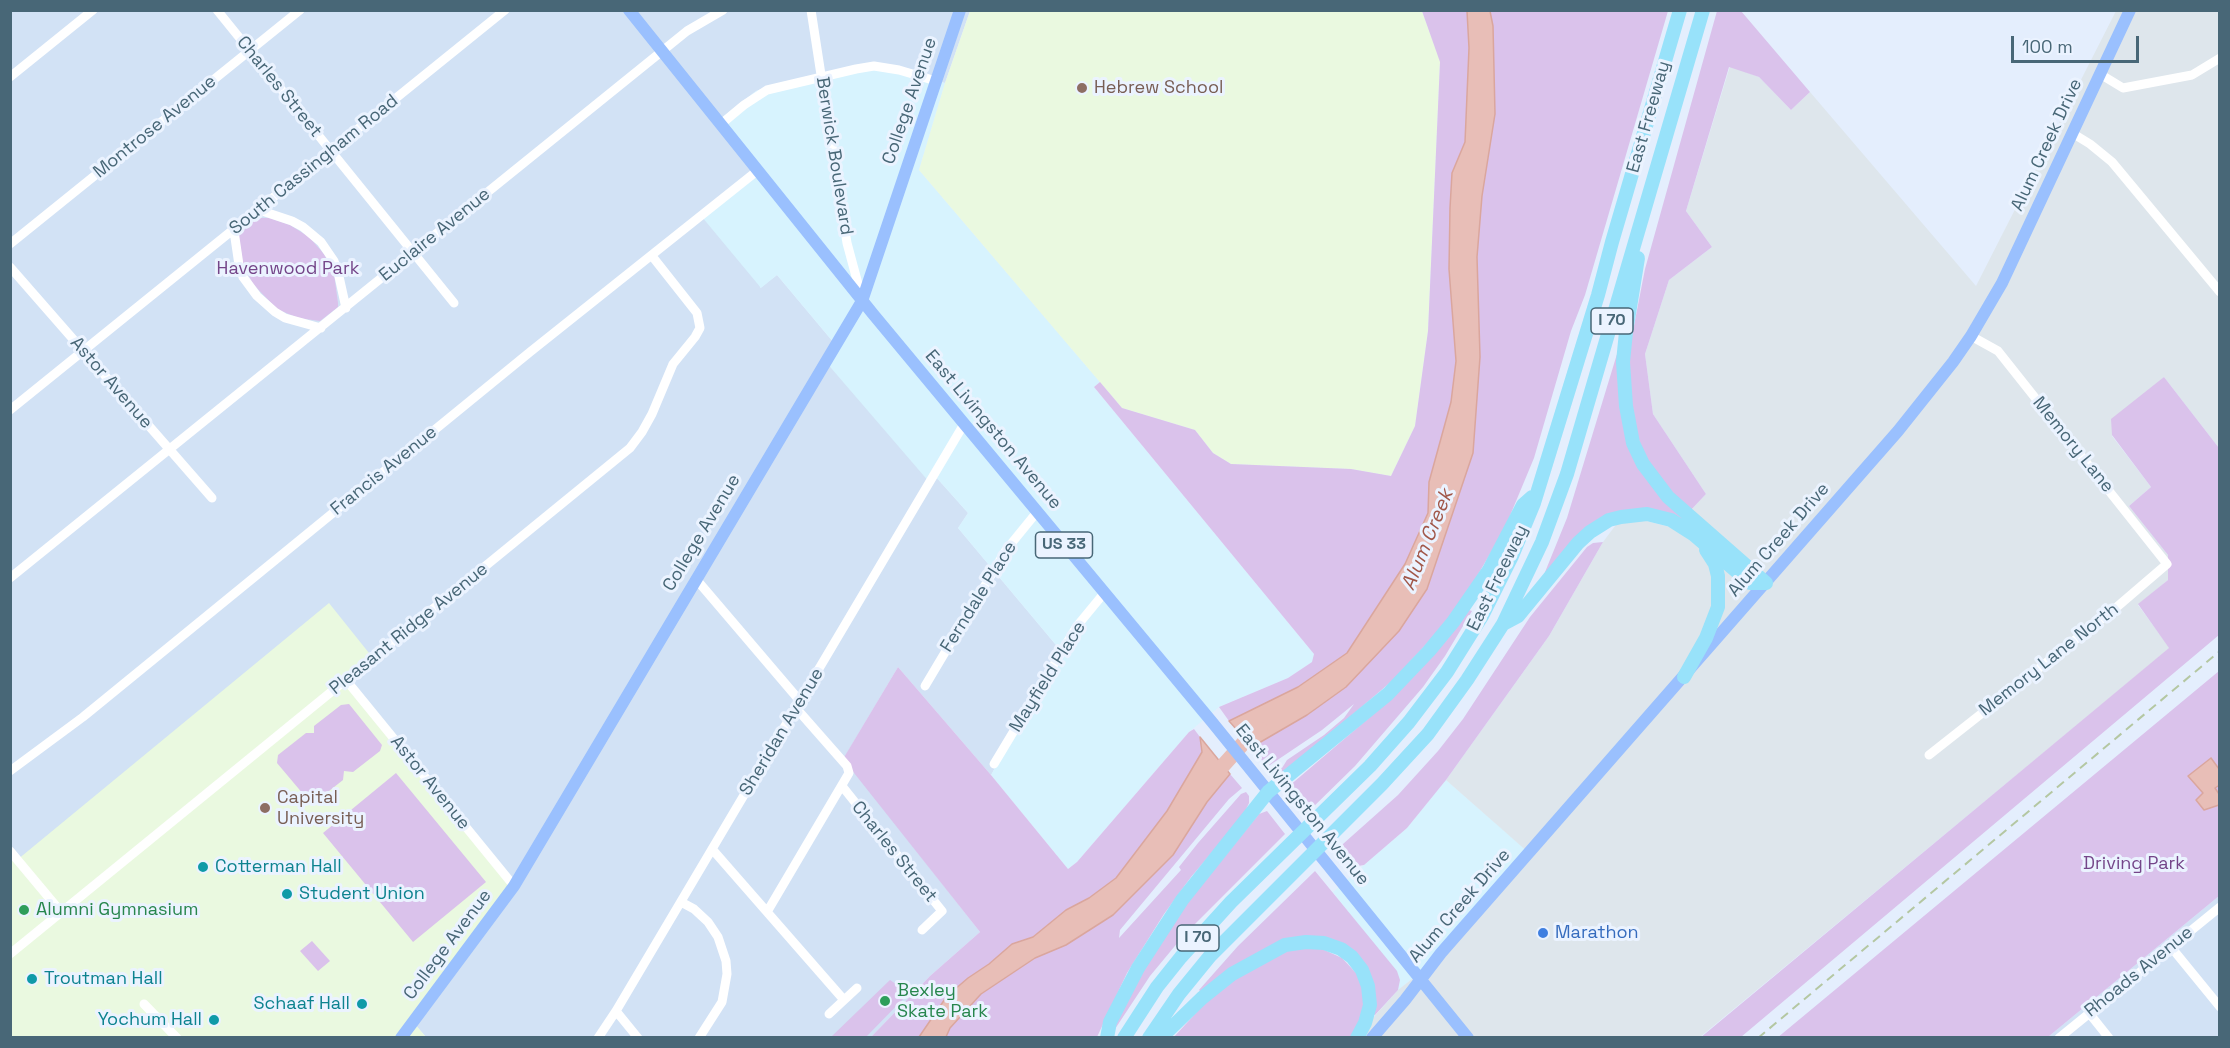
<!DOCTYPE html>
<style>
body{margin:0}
#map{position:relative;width:2230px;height:1048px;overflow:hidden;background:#e4eefd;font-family:"Space Grotesk",sans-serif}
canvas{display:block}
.frame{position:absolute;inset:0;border:12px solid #486777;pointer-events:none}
.scale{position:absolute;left:2011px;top:36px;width:128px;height:27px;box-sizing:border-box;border:3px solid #486777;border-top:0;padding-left:8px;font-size:18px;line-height:21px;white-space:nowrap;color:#486777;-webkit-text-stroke:4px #ebf3ff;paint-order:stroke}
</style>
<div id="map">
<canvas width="2230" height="1048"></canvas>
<div class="frame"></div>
<div class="scale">100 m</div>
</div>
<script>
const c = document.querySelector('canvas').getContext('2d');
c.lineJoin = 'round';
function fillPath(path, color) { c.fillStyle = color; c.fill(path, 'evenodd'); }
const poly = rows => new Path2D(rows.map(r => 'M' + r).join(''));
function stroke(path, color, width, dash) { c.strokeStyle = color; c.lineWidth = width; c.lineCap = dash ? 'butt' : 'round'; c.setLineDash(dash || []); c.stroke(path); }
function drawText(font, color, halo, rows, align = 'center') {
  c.font = font + ' "Space Grotesk",sans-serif'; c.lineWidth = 6; c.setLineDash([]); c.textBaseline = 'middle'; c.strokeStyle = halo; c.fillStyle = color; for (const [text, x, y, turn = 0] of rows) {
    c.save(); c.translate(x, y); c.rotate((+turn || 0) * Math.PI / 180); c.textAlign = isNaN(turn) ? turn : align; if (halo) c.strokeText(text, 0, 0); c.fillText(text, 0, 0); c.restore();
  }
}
fillPath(poly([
 [11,11,970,11,945,83,881,66,773,85,756,91,716,123,756,173,760,288,777,275,834,343,935,476,968,513,958,528,1061,651,991,775,898,667,844,758,980,932,930,976,871,1037,426,1037,413,1022,17,860,11,852],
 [2219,896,2219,1037,2048,1037]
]), '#d2e2f5');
fillPath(poly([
 [881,66,945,83,919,170,1100,382,1094,387,1314,654,1312,662,1288,678,1219,707,1189,732,1077,862,1068,869,991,775,1061,651,958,528,968,513,935,476,930,483,825,361,834,343,777,275,761,288,702,217,756,173,715,123,756,91,773,85],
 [1446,780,1530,853,1417,975,1398,990,1400,980,1333,892,1407,828]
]), '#d7f3fe');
fillPath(poly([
 [2116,11,2219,11,2219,448,2164,377,2112,436,2151,487,2129,506,2168,555,2168,580,2138,605,2170,648,1700,1037,1355,1038,1398,990,1417,975,1529,853,1446,780,1549,636,1603,542,1618,522,1639,519,1674,528,1706,494,1653,414,1645,354,1669,280,1712,247,1686,211,1730,66,1759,77,1791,110,1810,92,1976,286]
]), '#dee6ec');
fillPath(poly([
 [970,11,1422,11,1440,61,1428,331,1415,426,1391,476,1351,469,1231,464,1213,453,1195,430,1122,408,919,170,945,83],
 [329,603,373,658,346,680,514,886,413,1022,426,1037,11,1037,10,852,17,860]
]), '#eaf9e0');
fillPath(poly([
 [1422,11,1467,11,1469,48,1465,142,1452,173,1449,269,1456,361,1451,402,1429,482,1429,513,1405,564,1347,653,1298,687,1229,721,1219,707,1288,678,1312,662,1314,654,1094,387,1100,382,1122,408,1195,430,1213,453,1231,464,1351,469,1391,476,1415,426,1428,331,1440,62],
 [1490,11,1668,11,1585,295,1571,331,1534,458,1504,530,1466,595,1445,624,1392,681,1283,774,1278,775,1270,771,1277,765,1282,768,1287,760,1324,735,1344,718,1354,704,1322,730,1267,767,1252,747,1307,715,1346,687,1427,589,1447,528,1480,357,1477,257,1493,26],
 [1717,11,1741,11,1810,92,1791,110,1759,77,1729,67,1686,211,1712,247,1669,280,1645,354,1653,414,1706,494,1690,511,1654,474,1641,446,1634,425,1630,399,1630,346,1645,269],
 [257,218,269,218,290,225,309,237,324,254,334,274,338,303,338,307,320,321,298,318,277,309,253,284,243,264,239,237,239,232],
 [1617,354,1619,354,1626,434,1683,518,1681,521,1620,512,1543,577,1567,518],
 [2164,377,2219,448,2219,635,1741,1037,1700,1038,2169,648,2138,604,2168,580,2168,555,2129,506,2151,487,2112,435,2111,419],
 [1603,542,1549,636,1446,780,1407,828,1364,865,1352,867,1346,865,1334,852,1398,795,1438,751,1463,719,1530,617,1587,547,1593,543],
 [1469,610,1472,611,1445,656,1423,687,1355,766,1305,815,1286,791,1288,787,1377,711],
 [898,667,991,775,1068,869,1077,862,1189,732,1194,729,1200,737,1202,752,1167,811,1116,878,1089,898,1066,910,1033,937,1012,944,989,964,968,978,919,1038,871,1037,930,976,980,932,843,759],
 [2219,671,2219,896,2048,1037,1777,1038],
 [349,704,382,745,380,751,353,772,344,771,343,780,315,802,309,801,277,763,278,755,306,733,314,733,314,726,341,705],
 [396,773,486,882,413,942,323,833],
 [1230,774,1242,788,1229,799,1120,930,1119,938,1181,870,1179,867,1198,843,1241,794,1246,792,1249,796,1249,803,1243,816,1191,877,1164,914,1127,973,1097,1037,946,1038,950,1028,981,994,1035,958,1066,945,1113,915,1173,855,1207,802],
 [1267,811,1285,834,1184,935,1150,976,1115,1029,1111,1029,1169,925,1259,814],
 [1315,871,1397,971,1400,980,1398,990,1375,1015,1372,1014,1365,966,1312,937,1201,992,1199,990,1238,946],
 [312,941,330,961,318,971,300,951],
 [1320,948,1342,958,1357,974,1366,998,1355,1037,1173,1038,1206,1002,1239,976,1279,953,1294,949],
 [890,980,909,993,866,1037,831,1037]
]), '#dac2eb');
const water = poly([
 [1467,11,1490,11,1493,26,1495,114,1482,196,1477,257,1480,357,1473,453,1427,589,1399,631,1346,687,1307,715,1252,747,1229,721,1298,687,1347,653,1405,564,1428,513,1429,482,1451,402,1456,361,1449,269,1450,208,1452,173,1465,142,1469,48,1467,11],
 [1200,737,1230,774,1207,802,1173,855,1113,915,1066,945,1035,958,981,994,950,1028,946,1037,919,1037,947,996,968,978,989,964,1012,944,1033,937,1066,910,1089,898,1116,878,1167,811,1202,752,1200,737],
 [2211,758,2219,769,2219,787,2218,786,2215,788,2219,794,2219,805,2204,810,2196,800,2203,793,2188,776,2211,758]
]);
fillPath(water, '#e8beb7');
stroke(water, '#daa69d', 1.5);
stroke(poly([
 [1210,780,1248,738,1260,729]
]), '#e8beb7', 15);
stroke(poly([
 [217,10,454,303],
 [811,10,847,243,861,295],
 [2100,74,2123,88,2192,75,2220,58],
 [10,77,93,10],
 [720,125,744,105,767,90,856,69,874,66,899,70,936,81],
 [2072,133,2090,144,2112,162,2220,292],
 [259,210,292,221,303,227,321,242,334,261,338,272,346,308],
 [234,231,239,265,243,277,257,296,275,312,285,318,321,328],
 [10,244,300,10],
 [10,267,212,498],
 [10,410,505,10],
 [10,578,687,31,723,10],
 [696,579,800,701],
 [346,680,514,886],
 [925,686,1006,550,1037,512],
 [1929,755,2118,606,2167,564,1998,351,1971,336],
 [994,764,1077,626,1105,592],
 [10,771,83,717,530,352,757,171],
 [842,786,942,911,922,930],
 [712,849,844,1000],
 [10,851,61,912],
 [681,902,694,909,708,922,718,937,726,961,727,974,722,1002,699,1038],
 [767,912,849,773,847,766,796,708],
 [2171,947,2220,1007],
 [10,954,630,448,642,432,652,414,673,364,695,337,700,328,697,313,652,256],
 [144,1004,177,1038],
 [616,1011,638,1038],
 [2089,1013,2109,1038],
 [829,1014,857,988],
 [598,1038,616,1011,964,424],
 [2059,1038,2220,907]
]), '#fff', 9);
stroke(poly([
 [629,10,873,314,1212,722,1468,1038],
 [401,1038,514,886,862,301,960,10],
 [1372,1038,1405,1000,1441,953,1898,431,1953,362,1971,336,2002,283,2130,10]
]), '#9ac0fe', 12);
stroke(poly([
 [1638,258,1626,332,1623,362,1626,406,1633,443,1643,464,1668,497,1766,583],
 [1503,624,1518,616,1578,543,1590,532,1609,520,1621,517,1647,514,1671,520,1693,534,1750,583,1766,583],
 [1684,677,1706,638,1718,607,1718,576,1715,564,1706,550],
 [1107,1038,1110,1022,1138,968,1182,900,1268,792,1388,694,1429,651,1453,622,1489,570,1523,505,1532,497],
 [1124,1038,1157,987,1181,957,1231,902,1370,766,1409,722,1447,672,1482,616,1512,556,1534,503,1598,295,1612,242,1680,10],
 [1149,1038,1179,994,1210,956,1382,784,1428,734,1467,680,1503,624,1542,542,1567,474,1703,10],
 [1159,1038,1170,1029,1202,998,1232,974,1285,945,1306,942,1324,943,1341,949,1352,957,1362,970,1368,986,1370,1005,1365,1023,1357,1038]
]), '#98e2fa', 14);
stroke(poly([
 [1758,1038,2220,651]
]), '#b4c7a2', 2, [9, 6]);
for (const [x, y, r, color] of [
 [1082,88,6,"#8d6e63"],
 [265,808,6,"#8d6e63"],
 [203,867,6,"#0f9aa8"],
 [287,894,6,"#0f9aa8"],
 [24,910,6,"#2e9e5b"],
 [1543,933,6,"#3f7fe0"],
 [32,979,6,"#0f9aa8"],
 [885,1001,6,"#2e9e5b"],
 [362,1004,6,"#0f9aa8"],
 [214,1020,6,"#0f9aa8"]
]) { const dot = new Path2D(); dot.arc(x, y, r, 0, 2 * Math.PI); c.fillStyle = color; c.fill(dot); stroke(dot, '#ebf3ff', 2); }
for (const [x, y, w] of [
 [1612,321,42],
 [1064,545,57],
 [1198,938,42]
]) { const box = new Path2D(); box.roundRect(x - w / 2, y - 13, w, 26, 4.5); c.fillStyle = '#ebf3ff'; c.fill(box); stroke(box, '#486777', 1.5); }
drawText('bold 16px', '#486777', null, [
 ["I 70",1612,321],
 ["US 33",1064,545],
 ["I 70",1198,938]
]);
drawText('18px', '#486777', '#ebf3ff', [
 ["Charles Street",279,87,51],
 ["College Avenue",910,101,-71],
 ["East Freeway",1649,117,-74],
 ["Montrose Avenue",155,127,-39],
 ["Alum Creek Drive",2047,145,-65],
 ["Berwick Boulevard",834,156,81],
 ["South Cassingham Road",314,165,-39],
 ["Euclaire Avenue",435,235,-39],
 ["Astor Avenue",111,383,49],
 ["East Livingston Avenue",993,430,50],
 ["Memory Lane",2073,445,51],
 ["Francis Avenue",384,471,-39],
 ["College Avenue",702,533,-59],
 ["Alum Creek Drive",1779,540,-49],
 ["East Freeway",1498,578,-64],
 ["Ferndale Place",979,597,-58],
 ["Pleasant Ridge Avenue",409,629,-39],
 ["Memory Lane North",2049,660,-38],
 ["Mayfield Place",1048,677,-58],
 ["Sheridan Avenue",782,732,-59],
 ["Astor Avenue",430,783,51],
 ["East Livingston Avenue",1302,805,51],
 ["Charles Street",894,852,51],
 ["Alum Creek Drive",1460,906,-49],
 ["College Avenue",448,945,-53],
 ["Rhoads Avenue",2139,972,-39]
]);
drawText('18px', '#785e54', '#ebf3ff', [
 ["Hebrew School",1094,88],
 ["Capital",277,798],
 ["University",277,819]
], 'left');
drawText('18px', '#744589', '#ebf3ff', [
 ["Havenwood Park",288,269],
 ["Driving Park",2134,864]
]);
drawText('18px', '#0d838f', '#ebf3ff', [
 ["Cotterman Hall",215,867],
 ["Student Union",299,894],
 ["Troutman Hall",44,979],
 ["Schaaf Hall",350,1004,"right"],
 ["Yochum Hall",202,1020,"right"]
], 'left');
drawText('18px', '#27864d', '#ebf3ff', [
 ["Alumni Gymnasium",36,910],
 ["Bexley",897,991],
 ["Skate Park",897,1012]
], 'left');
drawText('18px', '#366cbe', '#ebf3ff', [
 ["Marathon",1555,933]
], 'left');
drawText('italic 20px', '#a15749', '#ebf3ff', [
 ["Alum Creek",1428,540,-68]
]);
</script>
